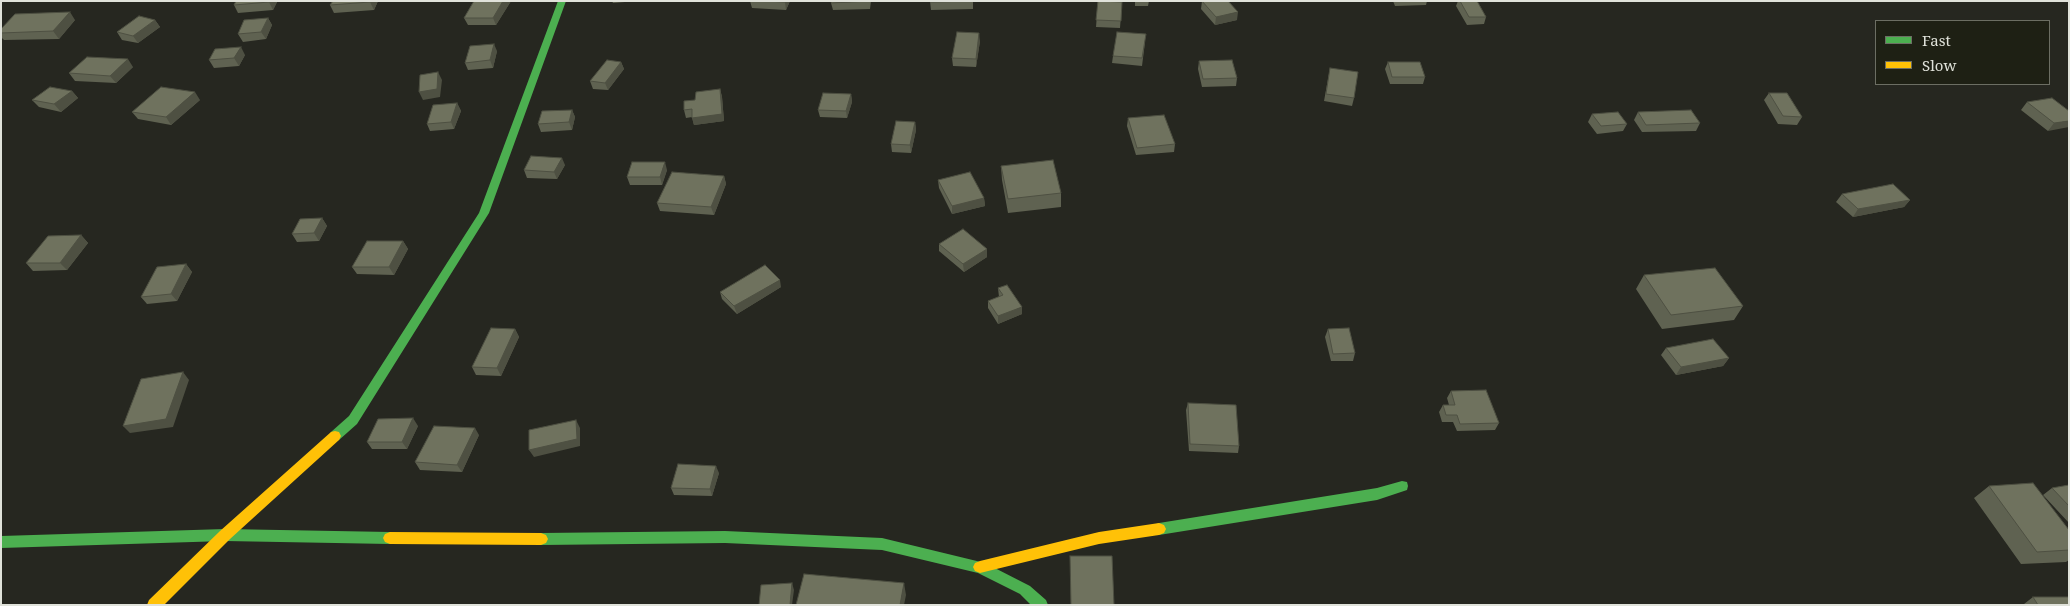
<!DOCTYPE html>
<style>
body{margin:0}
#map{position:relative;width:2070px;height:606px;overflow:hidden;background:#262720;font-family:"Noto Serif",serif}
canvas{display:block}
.frame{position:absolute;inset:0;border:2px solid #e0e2da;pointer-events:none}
.legend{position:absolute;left:1875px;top:20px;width:175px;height:65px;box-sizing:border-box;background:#1e2014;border:1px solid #6c6e63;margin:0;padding:6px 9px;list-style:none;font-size:15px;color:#e0e2da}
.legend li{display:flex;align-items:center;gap:10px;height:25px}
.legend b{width:25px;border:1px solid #6c6e63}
</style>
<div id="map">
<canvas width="2070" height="606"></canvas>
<div class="frame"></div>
<ul class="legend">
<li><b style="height:6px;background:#4caf50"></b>Fast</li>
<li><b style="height:6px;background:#ffc107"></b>Slow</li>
</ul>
</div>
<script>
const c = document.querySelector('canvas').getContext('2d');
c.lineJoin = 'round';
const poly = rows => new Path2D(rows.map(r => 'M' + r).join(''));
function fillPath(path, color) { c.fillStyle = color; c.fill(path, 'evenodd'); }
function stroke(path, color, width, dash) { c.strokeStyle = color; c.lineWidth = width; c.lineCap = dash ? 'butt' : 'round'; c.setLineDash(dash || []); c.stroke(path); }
fillPath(poly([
 [558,1,566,1,489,213,357,424,339,440,335,441,331,440,329,436,331,432,349,416,479,213,558,1],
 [1402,481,1407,482,1408,486,1407,490,1377,500,1159,535,1154,533,1152,529,1154,525,1159,523,1377,488,1402,481],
 [225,529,390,532,395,534,397,538,395,542,390,544,225,541,1,548,1,536,225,529],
 [725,531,882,538,985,563,1030,586,1046,600,1048,605,1031,605,1020,594,978,573,882,550,725,543,541,545,536,543,534,539,536,535,541,533,725,531]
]), '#4caf50');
fillPath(poly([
 [335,431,339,432,341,436,339,440,230,539,164,605,147,605,149,600,220,531,331,432,335,431],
 [1159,523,1164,525,1166,529,1164,533,1159,535,1099,544,980,573,975,571,973,567,975,563,980,561,1099,532,1159,523],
 [390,532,541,533,546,535,548,539,546,543,541,545,390,544,385,542,383,538,385,534,390,532]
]), '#ffc107');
fillPath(poly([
 [236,1,277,1,277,2,273,10,238,13,234,5],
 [333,1,378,1,374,10,334,13,330,5],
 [474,1,511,1,496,25,468,25,464,18],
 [612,1,637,1,613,3],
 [750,1,790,1,786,10,752,8],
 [871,1,870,9,833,10,831,3],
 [930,1,973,1,973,9,931,10],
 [1098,1,1122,2,1120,28,1096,27],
 [1135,1,1149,1,1148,6,1135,6],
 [1202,1,1237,20,1215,25,1201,9],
 [1393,1,1427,1,1426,5,1395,6],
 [1458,1,1477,1,1486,17,1484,24,1467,25,1456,6],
 [268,18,272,25,266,39,243,42,238,34],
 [75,20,59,39,4,40,1,37,1,29],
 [155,20,160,27,138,43,122,40,117,32],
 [980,41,976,67,953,66,952,58],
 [1145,42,1142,66,1112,63,1113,56],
 [497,51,493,68,468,70,465,63],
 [245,55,239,66,214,68,209,60],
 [1199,61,1237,78,1236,86,1202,87,1198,69],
 [621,62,624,69,608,90,593,89,590,81],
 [1388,62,1425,77,1423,84,1390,84,1385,69],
 [133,67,116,83,75,81,69,73],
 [1330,68,1354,98,1352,106,1324,101],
 [720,89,722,97,724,121,694,125,692,117,686,118,684,110,695,100],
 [72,91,78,98,61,112,39,107,32,100],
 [1769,93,1802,117,1797,125,1778,124,1764,100],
 [851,94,852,102,847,118,820,117,818,110],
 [200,100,171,125,138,119,132,112],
 [2027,102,2069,111,2048,131,2021,110],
 [457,103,461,111,454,129,430,131,427,124],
 [572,110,575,117,572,130,541,132,538,124],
 [1638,112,1700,123,1696,131,1642,132,1634,120],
 [1592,114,1627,124,1623,131,1597,134,1588,122],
 [1128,118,1175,144,1174,152,1136,155,1127,126],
 [915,122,916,130,911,153,892,152,891,144],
 [565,165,557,179,527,178,524,170],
 [1001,166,1061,193,1061,207,1008,213,1002,180],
 [667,170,662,185,630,185,627,177],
 [724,176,726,184,714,215,660,211,657,203],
 [938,180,984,198,985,206,952,214,939,188],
 [1842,194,1910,200,1904,207,1853,217,1836,202],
 [322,218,327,226,319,241,297,242,292,234],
 [81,235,88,243,67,270,33,271,26,263],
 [403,241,408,249,394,275,357,274,352,267],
 [939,244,987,249,987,257,964,272,939,251],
 [186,264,192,272,177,301,147,304,141,297],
 [1644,275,1743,306,1734,320,1662,329,1636,289],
 [781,287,737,314,722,299,720,292],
 [998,288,1022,314,998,324,988,308,988,301,999,297],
 [515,329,519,337,501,376,476,375,472,367],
 [1328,329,1355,353,1353,361,1331,361,1325,337],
 [1666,348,1729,358,1723,366,1676,375,1661,355],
 [1451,391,1499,423,1495,430,1457,431,1453,422,1442,422,1439,412,1443,405,1449,405,1447,398],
 [1188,403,1239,446,1238,453,1189,451,1186,410],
 [418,426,407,449,372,449,367,442],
 [479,435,462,472,420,470,415,462],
 [719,473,712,496,674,495,671,488],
 [2069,485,2069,523,2043,495,2052,488],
 [1989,486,2069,530,2069,560,2066,562,2021,564,1974,498],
 [2033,597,2069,605,2025,605,2024,604]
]), '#5f6251');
fillPath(poly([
 [269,1,277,1,277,2,273,10,269,2],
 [371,1,378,1,374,10,370,2],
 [503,1,511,1,496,25,493,18],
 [785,1,790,1,786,10,785,2],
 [70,12,75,20,59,39,53,31],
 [1238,12,1237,20,1215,25,1216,17],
 [268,18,272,25,266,39,261,32],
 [155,20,160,27,138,43,133,36],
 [979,33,980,41,976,67,976,59],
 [494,44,497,51,493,68,490,60],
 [241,47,245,55,239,66,234,58],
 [128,59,133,67,116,83,110,76],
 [621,62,624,69,608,90,605,83],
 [438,72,442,80,440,97,423,100,419,92],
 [720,89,722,97,724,121,694,125,692,118],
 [72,91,78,98,61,112,54,104],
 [195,92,200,100,171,125,166,117],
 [851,94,852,102,847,118,846,111],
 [457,103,461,111,454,129,451,122],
 [572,110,575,117,572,130,569,122],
 [2069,121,2069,127,2048,131,2054,123],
 [915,122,916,130,911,153,910,145],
 [562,158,565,165,557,179,554,172],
 [665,162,667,170,662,185,660,177],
 [724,176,726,184,714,215,711,207],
 [984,198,985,206,952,214,952,206],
 [1910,200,1904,207,1853,217,1858,209],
 [322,218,327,226,319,241,314,233],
 [81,235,88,243,67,270,60,263],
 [403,241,408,249,394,275,389,267],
 [987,249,987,257,964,272,963,264],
 [186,264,192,272,177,301,171,294],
 [780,280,781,287,737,314,734,306],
 [1022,307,1022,314,998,324,998,316],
 [515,329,519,337,501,376,497,368],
 [1729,358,1723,366,1676,375,1681,367],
 [183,372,189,380,173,427,130,433,123,426],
 [413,418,418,426,407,449,402,442],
 [576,420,580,428,580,446,534,457,529,450],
 [475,428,479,435,462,472,457,465],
 [716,466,719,473,712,496,710,489],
 [792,583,794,590,792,605,790,605],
 [904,583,906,595,904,605,900,605]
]), '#4e5042');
const building = poly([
 [236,1,269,1,269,2,234,5,236,1],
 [333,1,371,1,370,2,330,5,333,1],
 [474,1,503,1,493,18,464,18,474,1],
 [766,1,785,1,785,2,766,1],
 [832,1,869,1,831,3,832,1],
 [930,1,973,1,930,2,930,1],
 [1098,1,1122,2,1121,21,1096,20,1098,1],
 [1202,1,1228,1,1238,12,1216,17,1202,1],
 [1460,1,1477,1,1486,17,1469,17,1460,1],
 [70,12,53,31,1,33,1,29,15,14,70,12],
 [139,16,155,20,133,36,117,32,139,16],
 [268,18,261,32,238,34,244,20,268,18],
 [957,32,979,33,976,59,952,58,957,32],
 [1117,32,1146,34,1142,58,1113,56,1117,32],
 [494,44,490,60,465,63,470,46,494,44],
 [241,47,234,58,209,60,215,49,241,47],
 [87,57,128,59,110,76,69,73,87,57],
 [607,60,621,62,605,83,590,81,607,60],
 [1232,60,1237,78,1203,79,1199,61,1232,60],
 [1388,62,1420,62,1425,77,1392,77,1388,62],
 [1330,68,1358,72,1354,98,1326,94,1330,68],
 [438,72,437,89,419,92,420,75,438,72],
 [50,87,72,91,54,104,32,100,50,87],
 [161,87,195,92,166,117,132,112,161,87],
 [720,89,722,114,692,118,692,109,684,110,684,101,695,100,696,92,720,89],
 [823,93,851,94,846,111,818,110,823,93],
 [1769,93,1787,93,1802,117,1783,116,1769,93],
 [2052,98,2069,111,2069,121,2054,123,2027,102,2052,98],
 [457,103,451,122,427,124,433,105,457,103],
 [572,110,569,122,538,124,542,111,572,110],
 [1691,110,1700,123,1646,125,1638,112,1691,110],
 [1618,112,1627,124,1601,126,1592,114,1618,112],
 [1164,115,1175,144,1137,148,1128,118,1164,115],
 [896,121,915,122,910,145,891,144,896,121],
 [531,156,562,158,554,172,524,170,531,156],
 [1053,160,1061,193,1008,199,1001,166,1053,160],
 [632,162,665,162,660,177,627,177,632,162],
 [672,172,724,176,711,207,657,203,672,172],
 [970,172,984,198,952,206,938,180,970,172],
 [1893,184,1910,200,1858,209,1842,194,1893,184],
 [322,218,314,233,292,234,300,219,322,218],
 [963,229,987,249,963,264,939,244,963,229],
 [81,235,60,263,26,263,48,236,81,235],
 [367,241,403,241,389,267,352,267,367,241],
 [186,264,171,294,141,297,157,267,186,264],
 [765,265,780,280,734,306,720,292,765,265],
 [1715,268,1743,306,1671,315,1644,275,1715,268],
 [1007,285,1022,307,998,316,988,301,1003,295,998,288,1007,285],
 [491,328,515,329,497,368,472,367,491,328],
 [1349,328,1355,353,1333,354,1328,329,1349,328],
 [1713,339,1729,358,1681,367,1666,348,1713,339],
 [183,372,166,419,123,426,141,379,183,372],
 [1486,390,1499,423,1460,424,1457,415,1446,415,1443,405,1455,405,1451,391,1486,390],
 [1188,403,1236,405,1239,446,1190,444,1188,403],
 [413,418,402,442,367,442,378,419,413,418],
 [576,420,577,439,529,450,529,430,576,420],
 [434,426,475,428,457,465,415,462,434,426],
 [678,464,716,466,710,489,671,488,678,464],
 [2033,483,2069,530,2069,550,2037,552,1989,486,2033,483],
 [2069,485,2069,506,2052,488,2069,485],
 [1070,556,1112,556,1114,605,1071,605,1070,556],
 [804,574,904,583,900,605,796,605,804,574],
 [792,583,790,605,759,605,761,585,792,583],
 [2033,597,2069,597,2069,605,2038,605,2033,597]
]);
fillPath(building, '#6f725e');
stroke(building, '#4e5042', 1);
</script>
